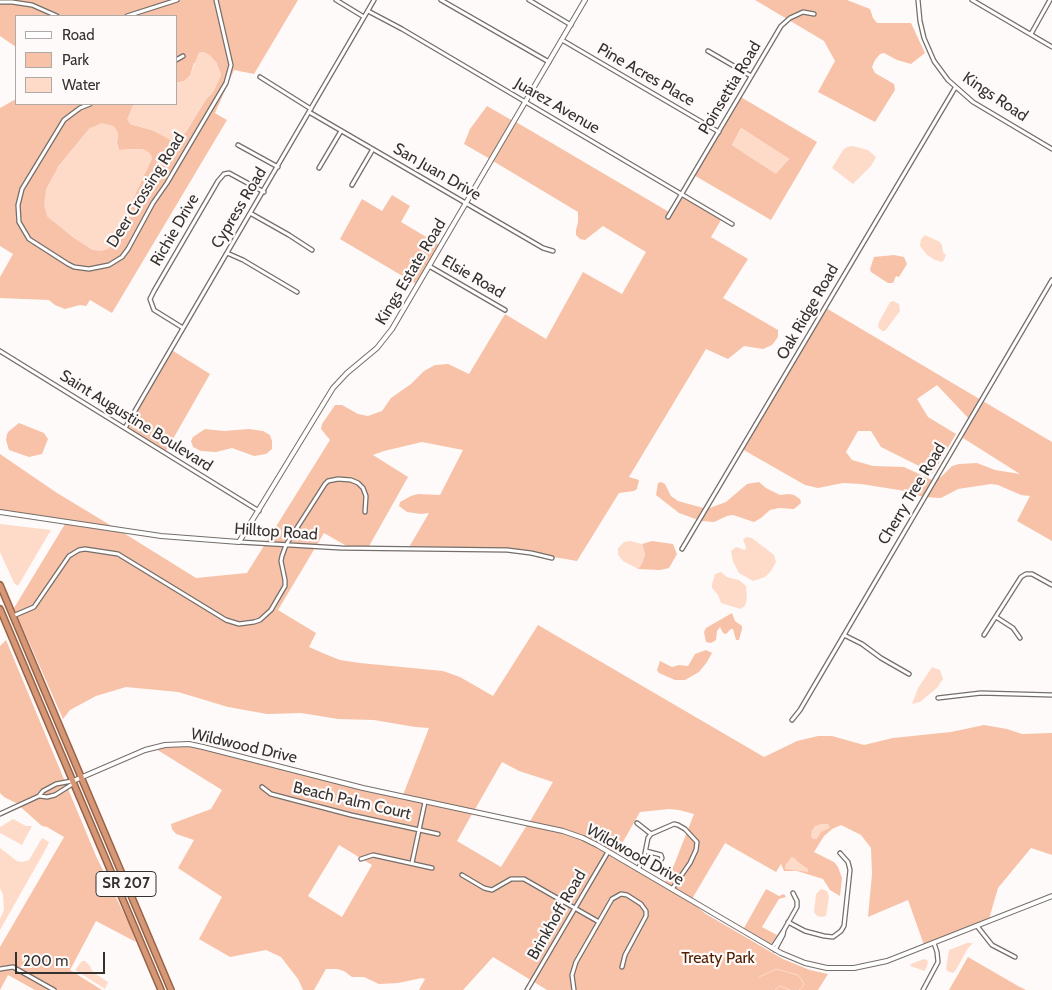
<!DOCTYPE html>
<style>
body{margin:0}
#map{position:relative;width:1052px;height:990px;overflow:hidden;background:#fefaf9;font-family:Cabin,sans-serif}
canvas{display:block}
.legend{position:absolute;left:15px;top:15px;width:162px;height:90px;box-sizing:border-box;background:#fefaf9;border:1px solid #adaaa8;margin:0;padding:6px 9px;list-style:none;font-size:15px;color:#34312f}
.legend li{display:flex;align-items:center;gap:10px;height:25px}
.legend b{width:25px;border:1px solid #adaaa8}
.scale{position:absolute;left:15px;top:952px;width:90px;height:22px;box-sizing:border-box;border:2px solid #34312f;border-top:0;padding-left:6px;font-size:15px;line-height:18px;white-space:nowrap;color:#34312f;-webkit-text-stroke:4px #fefaf9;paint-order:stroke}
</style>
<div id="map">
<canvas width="1052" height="990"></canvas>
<ul class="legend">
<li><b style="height:6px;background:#fff"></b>Road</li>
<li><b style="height:14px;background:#f7c2a7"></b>Park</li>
<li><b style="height:14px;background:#fedbc9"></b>Water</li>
</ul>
<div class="scale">200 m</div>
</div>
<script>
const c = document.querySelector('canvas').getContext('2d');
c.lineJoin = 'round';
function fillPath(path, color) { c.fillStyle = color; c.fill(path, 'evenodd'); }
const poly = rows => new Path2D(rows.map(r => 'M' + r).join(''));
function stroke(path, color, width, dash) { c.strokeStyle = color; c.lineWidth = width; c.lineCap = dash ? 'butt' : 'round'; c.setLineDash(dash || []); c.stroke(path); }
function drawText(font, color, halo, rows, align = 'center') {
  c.font = font + ' Cabin,sans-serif'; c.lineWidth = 4.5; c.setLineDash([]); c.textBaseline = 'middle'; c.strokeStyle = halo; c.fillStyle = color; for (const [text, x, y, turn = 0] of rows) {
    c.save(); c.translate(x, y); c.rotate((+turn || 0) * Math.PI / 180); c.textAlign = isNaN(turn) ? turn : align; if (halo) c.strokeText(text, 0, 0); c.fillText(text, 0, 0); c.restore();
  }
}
fillPath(poly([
 [0,0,298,0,254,74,234,70,215,113,227,120,112,313,90,300,86,306,80,305,65,309,55,305,49,300,0,298,0,277,13,254,0,246,0,108,16,99,16,104,136,104,132,107,130,124,152,130,176,140,186,132,206,99,213,92,221,75,216,62,194,63,190,76,184,81,176,83,176,16,16,16,16,47,0,36],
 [90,128,118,132,117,143,119,150,141,149,152,158,113,242,93,250,73,237,47,216,58,167],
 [755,0,847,0,870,9,873,18,877,23,911,23,925,53,911,64,897,60,884,53,880,54,875,60,872,67,875,73,894,84,895,90,875,122,818,92,835,61,824,41],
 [739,96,817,142,771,220,692,174],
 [741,128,789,159,775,173,732,145],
 [487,106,513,121,490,159,464,144,470,129],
 [516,122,669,212,680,195,721,220,711,237,748,259,723,298,778,330,778,337,772,345,763,349,744,346,728,359,706,349,629,477,639,480,637,489,634,491,619,493,577,561,512,550,408,549,429,513,421,514,407,512,399,506,400,502,411,496,418,494,440,495,463,450,422,442,384,451,373,455,408,477,368,548,350,548,324,533,278,610,316,633,309,647,325,654,340,660,360,663,443,671,460,677,493,696,538,625,764,757,797,741,818,736,832,736,864,745,893,738,951,732,984,725,1007,729,1022,734,1052,733,1052,855,1031,848,998,888,989,919,924,945,908,900,868,917,872,874,871,848,861,835,841,825,832,829,824,836,814,852,834,862,838,867,842,878,840,896,830,890,823,879,797,871,784,871,781,864,776,872,725,843,692,899,665,883,674,865,694,814,679,810,669,809,640,812,616,854,593,841,529,823,553,782,519,771,502,762,474,811,403,795,429,728,415,727,374,720,338,719,301,713,267,714,228,707,178,692,126,687,96,696,70,710,63,719,14,608,65,524,122,532,196,578,247,573,330,440,321,429,322,424,335,405,342,405,358,414,368,416,382,411,391,398,411,384,424,371,435,365,448,364,469,374,505,314,546,339,583,272,622,294,646,252,603,226,585,240,580,239,576,235,576,230,578,222,578,212,493,161],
 [392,195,410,206,401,222,440,245,416,284,340,239,362,199,382,211],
 [894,255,904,257,907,264,899,277,896,276,893,283,888,283,871,272,870,269,874,257],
 [826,308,1052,442,1052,541,1017,521,1030,496,1021,495,998,485,991,484,958,489,941,498,923,497,905,491,861,484,843,483,818,488,805,485,742,449],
 [937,385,970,420,963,438,1020,474,995,470,977,463,959,464,952,466,941,477,932,480,904,467,873,466,852,460,846,452,858,431,871,431,881,447,933,473,956,434,928,417,917,399],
 [170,349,210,374,165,453,123,427],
 [19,423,44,433,48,439,42,454,29,457,9,450,6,440,7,434,9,431],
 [205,429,224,431,249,429,263,431,270,435,272,441,272,449,266,454,254,456,232,448,216,452,201,451,193,447,191,441,193,437],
 [0,454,57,493,115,528,0,511],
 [661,482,665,484,671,496,678,501,707,509,726,502,747,484,759,482,766,488,780,495,789,494,794,495,800,499,801,503,794,509,779,508,770,510,761,518,754,522,733,515,727,516,714,522,701,521,679,513,656,495,658,483],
 [652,541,673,544,677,554,669,568,660,570,638,569,642,563,645,554,642,544],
 [732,613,735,621,742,626,742,629,739,640,736,640,733,629,731,629,726,634,723,633,720,627,717,631,716,640,711,643,706,642,704,632,706,628],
 [6,640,96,856,129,924,136,942,96,921,70,970,102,990,35,990,8,975,0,990,0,947,64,837,47,827,42,826,16,803,4,797,0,793,0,646],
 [706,650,712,653,707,662,699,672,685,680,675,680,659,673,657,670,660,661,672,667,679,665,688,666,695,654],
 [179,746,202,748,363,790,472,814,457,841,501,867,527,825,563,833,583,840,692,903,706,914,783,959,810,970,828,974,818,990,547,990,493,957,463,990,419,990,425,979,422,978,398,983,379,984,364,977,352,977,344,971,337,969,326,969,314,990,303,990,298,979,281,957,266,950,230,957,199,939,222,897,178,868,194,840,176,834,172,829,171,824,211,809,222,790,156,749],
 [339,845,372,865,342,917,308,896],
 [766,889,779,896,784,894,786,897,779,899,762,927,777,935,771,944,744,928],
 [968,957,1018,986,1026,990,949,990]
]), '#f7c2a7');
fillPath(poly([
 [199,52,204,52,210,55,216,62,221,75,213,92,206,99,186,132,177,140,172,141,152,130,130,124,127,120,132,107,136,104,176,104,176,83,184,81,190,76],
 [102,123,114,126,118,133,117,143,119,150,143,149,150,153,152,158,113,243,108,249,102,251,93,250,73,237,47,216,44,206,46,189,58,167,90,128],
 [741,128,789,159,776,174,732,145],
 [853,146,868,150,876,157,871,166,853,184,832,168,843,150,847,147],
 [925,235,940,242,942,245,943,252,946,255,944,260,942,262,935,260,927,255,920,246,921,239],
 [893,301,899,304,900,311,885,331,882,331,878,327,879,322,890,302],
 [0,524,51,530,18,586,14,583,0,552],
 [746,537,752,538,774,555,776,562,771,571,765,577,753,581,739,573,733,562,731,551,736,547,745,550,746,547,743,540],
 [630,541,642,544,645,554,642,563,638,569,623,561,618,555,618,548,624,542],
 [721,572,727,577,739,580,746,586,747,598,745,606,740,609,721,603,718,595,712,588,712,584,715,574],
 [932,667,940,670,943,679,937,688,920,702,912,704,918,688],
 [13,819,26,826,32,826,22,845,0,833,0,827],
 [821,824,828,824,830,828,821,832,817,839,813,839,811,836,812,830,815,826],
 [42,838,49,842,47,847,0,930,0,919,4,910,3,895,0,888,0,848,17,861,22,862,29,860],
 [791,857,795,858,797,861,808,869,808,872,785,869,785,866],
 [821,889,827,891,829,897,826,916,823,917,817,916,814,912,816,894],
 [967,943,973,943,968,948,956,970,953,973,947,971,946,969,949,950],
 [924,959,927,960,928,963,925,971,910,966,911,964],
 [82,961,85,961,90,966,93,972,108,982,105,989,75,970]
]), '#fedbc9');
stroke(poly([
 [759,977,776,969,791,973,798,975,802,980,804,985,799,990],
 [775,990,780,986,790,990]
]), '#fedbc9', 1);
const minor = poly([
 [336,0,364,17],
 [441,0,549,62],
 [529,0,571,25],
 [918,0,920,21,924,38,934,61,948,80,973,102,1052,149],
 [972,0,1052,47],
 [0,2,12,2,32,5,57,16],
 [368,11,402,29,732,224],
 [127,16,177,0],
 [1031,34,1050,0],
 [562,40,719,132],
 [708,51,751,76],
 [176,60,183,56],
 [260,77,311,109],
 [90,104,80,108,64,120,22,189,18,205,19,222,29,239,68,264,74,267,89,269,109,265,122,257,128,249,153,203,167,183,226,83,231,65,216,0],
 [309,112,543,248,553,251],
 [238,145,278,167],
 [319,168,341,131],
 [352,185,373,149],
 [250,213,289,235,312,250],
 [668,217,781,26,790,18,803,12,814,14],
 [227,253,243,260,297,292],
 [429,266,505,310],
 [183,328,154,310,150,299,154,291,218,181,224,174,229,173,264,192],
 [0,351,259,511],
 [125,428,374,0],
 [239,542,341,548,507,550,531,553,552,558],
 [682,549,955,88],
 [13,616,34,607,69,556,79,550,85,549,118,554,226,620,239,624,254,622,260,620,271,610,285,586,285,580,281,561,282,556,286,545,325,484,328,481,338,479,351,480,358,483,363,488,366,496,365,512],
 [996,617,1013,628,1020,638],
 [844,635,862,644,881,658,909,674],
 [984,635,1021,577,1026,574,1032,574,1052,585],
 [938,698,981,693,1052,695],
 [792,720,800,710,1052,280],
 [262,787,271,794,351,815,438,834],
 [40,796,47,797,55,795,74,783],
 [0,814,39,796,43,791,56,784,72,781],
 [637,823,651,834],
 [651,834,674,824,678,825,685,829,697,842,696,850,690,863,672,889],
 [646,851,661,855,662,858,655,870],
 [361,859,373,855,432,868],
 [412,863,425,802],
 [638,869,644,858,648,838,651,834],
 [462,875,484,888,492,890,511,879,524,879,599,922],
 [788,922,805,931,824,936,833,937,841,931,844,926,850,870,848,862,840,853],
 [977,926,992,945,1015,957],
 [784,930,797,907,797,901,793,893],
 [772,948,784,930,783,935,775,950],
 [0,969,13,967,54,990],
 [527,990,608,852],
 [574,990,572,975,576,962,612,899,621,894,627,895,641,904,646,911,646,916,625,955,622,967],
 [923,990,938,962,937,952,934,943]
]);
const tertiary = poly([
 [0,512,161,536,239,542,333,388,347,373,377,348,392,329,585,0],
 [73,781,145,750,165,745,189,744,203,747,363,788,563,831,583,838,597,845,781,953,805,963,827,968,854,968,887,961,1052,896]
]);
const trunk = poly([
 [0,585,171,990],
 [0,609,161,990]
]);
stroke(minor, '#756e6a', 5.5);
stroke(tertiary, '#756e6a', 6);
stroke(trunk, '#976246', 8);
stroke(minor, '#fff', 3);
stroke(tertiary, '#fff', 4);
stroke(trunk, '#d69776', 5);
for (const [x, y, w] of [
 [126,884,60]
]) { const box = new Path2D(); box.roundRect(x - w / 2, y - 12.5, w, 25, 4); c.fillStyle = '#fefaf9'; c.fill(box); stroke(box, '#34312f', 1); }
drawText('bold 15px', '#34312f', null, [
 ["SR 207",126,884]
]);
drawText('16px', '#34312f', '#fefaf9', [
 ["Pine Acres Place",646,75,30],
 ["Poinsettia Road",730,88,-59],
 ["Kings Road",995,97,34],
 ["Juarez Avenue",557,106,30],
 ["San Juan Drive",437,172,30],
 ["Deer Crossing Road",146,190,-58],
 ["Cypress Road",239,208,-59],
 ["Richie Drive",175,230,-60],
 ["Kings Estate Road",411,272,-59],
 ["Elsie Road",473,277,30],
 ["Oak Ridge Road",808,312,-60],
 ["Saint Augustine Boulevard",136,421,32],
 ["Cherry Tree Road",912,494,-59],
 ["Hilltop Road",276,532,4],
 ["Wildwood Drive",244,746,13],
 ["Beach Palm Court",352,801,13],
 ["Wildwood Drive",635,855,29],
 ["Brinkhoff Road",557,915,-60]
]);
drawText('16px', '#522000', '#fefaf9', [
 ["Treaty Park",718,958]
]);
</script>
